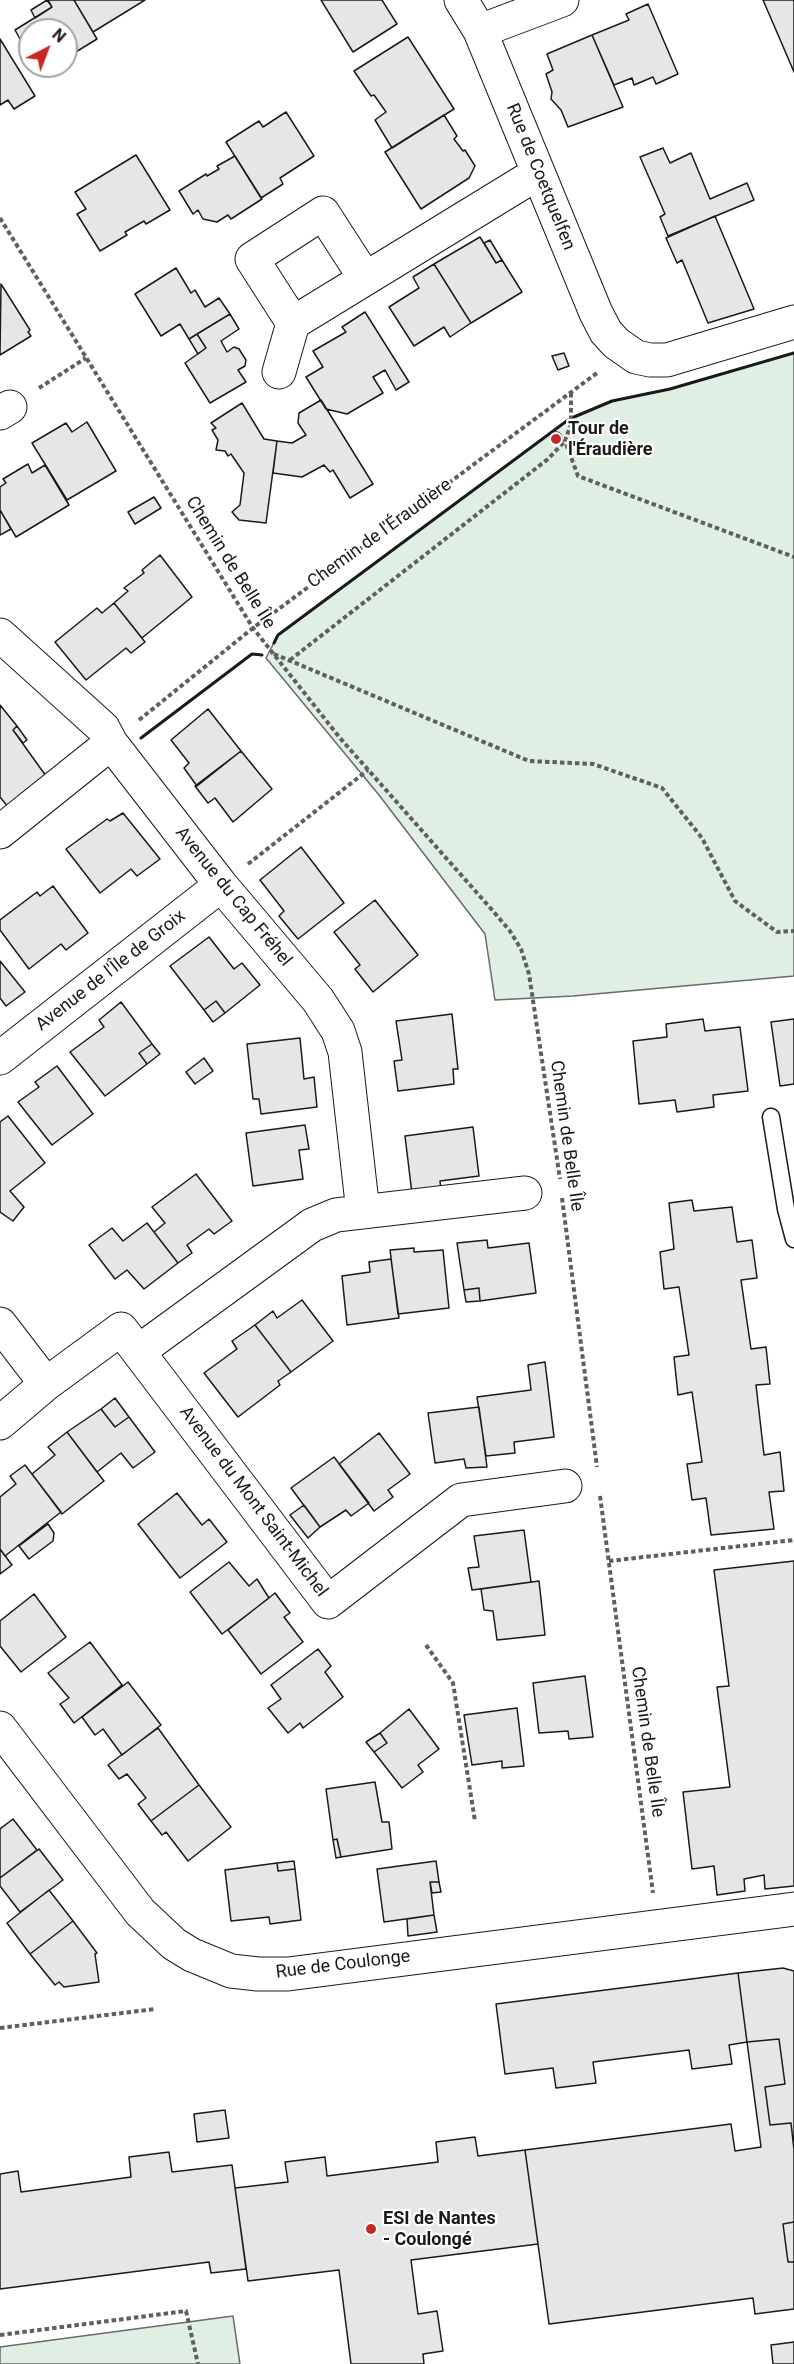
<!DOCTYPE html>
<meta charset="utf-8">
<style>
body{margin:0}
#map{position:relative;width:794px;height:2364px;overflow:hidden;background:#fff;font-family:Roboto,sans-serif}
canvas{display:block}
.north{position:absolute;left:18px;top:18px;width:60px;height:60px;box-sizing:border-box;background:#fff;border:2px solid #a3a3a3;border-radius:50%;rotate:42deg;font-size:16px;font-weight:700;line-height:24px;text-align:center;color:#1a1a1a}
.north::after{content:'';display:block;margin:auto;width:21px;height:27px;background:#c62828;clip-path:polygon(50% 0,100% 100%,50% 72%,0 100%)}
</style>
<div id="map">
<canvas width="794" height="2364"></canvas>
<div class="north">N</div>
</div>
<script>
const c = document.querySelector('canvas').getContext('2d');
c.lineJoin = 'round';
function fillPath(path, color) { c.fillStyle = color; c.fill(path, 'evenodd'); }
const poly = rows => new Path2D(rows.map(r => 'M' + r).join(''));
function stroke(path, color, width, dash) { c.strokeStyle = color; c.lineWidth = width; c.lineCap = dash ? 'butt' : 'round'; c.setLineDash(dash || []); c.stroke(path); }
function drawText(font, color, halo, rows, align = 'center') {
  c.font = font + ' Roboto,sans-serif'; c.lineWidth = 4.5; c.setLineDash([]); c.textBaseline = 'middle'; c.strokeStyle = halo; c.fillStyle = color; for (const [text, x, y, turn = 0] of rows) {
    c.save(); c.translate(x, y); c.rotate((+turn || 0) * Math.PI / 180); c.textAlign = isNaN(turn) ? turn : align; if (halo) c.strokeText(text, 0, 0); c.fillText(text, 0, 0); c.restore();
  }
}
const green = poly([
 [794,353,794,976,573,996,495,1000,485,934,379,795,266,658,278,635,568,420,612,401,670,389,794,353],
 [233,2316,240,2364,0,2364,0,2347,233,2316]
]);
fillPath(green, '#e0efe3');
stroke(green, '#6a6a6a', 1.5);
const building = poly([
 [47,0,52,7,35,18,31,10,47,0],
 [48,0,74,0,97,39,66,58,66,30,30,30,30,57,15,30,52,7,48,0],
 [74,0,145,0,93,32,74,0],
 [321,0,382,0,397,24,353,52,321,0],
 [763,0,794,0,794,72,763,0],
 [648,4,678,74,656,84,653,77,634,85,632,78,614,85,592,35,629,20,626,14,648,4],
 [592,35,623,107,568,127,561,110,551,99,552,92,546,74,553,70,547,54,592,35],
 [408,37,454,109,392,148,375,120,386,112,374,95,371,96,354,71,408,37],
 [0,39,35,96,14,109,8,100,0,105,0,39],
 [35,66,52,66,40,74,35,66],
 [286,112,314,156,280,178,283,184,261,198,226,142,259,121,263,127,286,112],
 [444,115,457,136,454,139,463,151,465,150,475,166,469,178,421,209,385,152,444,115],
 [663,148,670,163,691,153,710,199,747,183,754,200,668,236,660,217,665,214,640,157,663,148],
 [136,155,170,210,146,224,144,221,125,232,127,235,100,251,77,214,86,209,75,192,136,155],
 [235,156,262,199,231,219,228,215,217,222,203,219,198,210,193,214,179,191,206,174,207,176,219,169,217,166,235,156],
 [715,216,754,309,708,323,682,260,677,263,666,238,715,216],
 [480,237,496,263,502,260,522,292,471,323,434,264,480,237],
 [490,240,502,260,496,263,484,243,490,240],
 [434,264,471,323,450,337,444,327,414,346,389,307,419,288,413,277,434,264],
 [176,268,191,293,195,290,205,307,219,298,230,314,189,339,180,324,161,336,135,294,176,268],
 [1,284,30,330,28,332,31,336,0,355,1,284],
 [365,312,409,382,396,390,385,370,373,377,383,393,347,414,326,409,306,377,323,367,313,351,346,332,342,327,365,312],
 [230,314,239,329,221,341,227,352,234,347,239,349,246,360,245,366,238,370,246,382,210,403,185,363,206,348,197,334,230,314],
 [197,334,206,348,198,354,189,339,197,334],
 [564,353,569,366,558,370,552,356,564,353],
 [321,400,373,484,350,498,333,470,330,472,324,465,302,477,273,473,277,441,292,443,306,435,298,423,299,413,321,400],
 [242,403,264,439,277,441,266,523,239,520,232,512,240,505,244,473,231,454,228,456,225,451,216,450,218,440,212,430,216,428,211,423,242,403],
 [87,422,116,471,67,500,32,443,66,423,72,432,87,422],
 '550 438a6 6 0 1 1 12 0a6 6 0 1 1-12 0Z',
 [28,464,32,473,45,465,69,505,16,537,0,510,0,487,6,483,3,479,28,464],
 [154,497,161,508,135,524,128,512,154,497],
 [0,510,11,529,0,535,0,510],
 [160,555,192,597,142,638,114,603,128,591,124,588,144,573,142,570,160,555],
 [114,603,145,642,131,653,126,648,86,680,55,642,97,608,102,613,114,603],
 [0,705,17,726,13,730,46,776,8,807,0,797,0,705],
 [208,709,241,751,197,786,184,768,189,763,171,740,208,709],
 [17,726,27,740,23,743,13,730,17,726],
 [241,751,272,789,233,822,215,798,208,803,195,786,241,751],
 [123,813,160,859,137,876,131,869,100,893,66,849,107,819,110,821,123,813],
 [301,847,344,903,298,939,279,916,284,911,260,880,301,847],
 [53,886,88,933,66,950,61,944,29,969,0,930,0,920,37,892,40,896,53,886],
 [375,900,418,955,373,992,355,969,360,965,334,932,375,900],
 [209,937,234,969,242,963,260,985,225,1013,216,1001,204,1010,170,966,209,937],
 [0,961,25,992,6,1006,0,998,0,961],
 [216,1001,225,1013,213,1022,204,1010,216,1001],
 [121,1002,152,1044,139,1053,147,1064,105,1096,70,1052,104,1027,99,1020,121,1002],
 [452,1014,458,1069,453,1069,454,1084,398,1091,394,1061,402,1060,396,1021,452,1014],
 [703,1019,705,1031,740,1027,748,1091,713,1095,714,1107,677,1112,675,1100,639,1104,633,1041,667,1037,666,1024,703,1019],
 [794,1019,794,1084,780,1086,771,1022,794,1019],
 [300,1038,304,1079,314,1077,317,1107,261,1114,259,1099,253,1099,247,1044,300,1038],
 [152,1044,160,1054,147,1064,139,1053,152,1044],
 [204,1058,213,1071,195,1084,186,1072,204,1058],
 [57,1066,93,1114,52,1145,18,1102,39,1087,35,1082,57,1066],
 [8,1116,45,1163,10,1191,24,1207,13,1221,0,1212,0,1122,8,1116],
 [305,1125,309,1149,299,1150,303,1179,253,1186,246,1133,305,1125],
 [473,1127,479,1176,440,1181,441,1190,412,1194,405,1136,473,1127],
 [196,1174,232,1221,214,1234,209,1229,187,1245,192,1253,178,1263,154,1232,165,1223,152,1207,196,1174],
 [692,1200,694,1211,732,1207,737,1242,752,1240,757,1278,741,1280,751,1349,766,1347,770,1384,756,1385,764,1455,780,1452,784,1491,769,1492,774,1529,711,1535,706,1498,692,1500,687,1464,702,1462,692,1392,678,1395,674,1357,689,1355,679,1287,664,1289,660,1252,674,1249,669,1203,692,1200],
 [147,1223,178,1263,144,1289,127,1270,115,1279,89,1245,112,1228,123,1241,147,1223],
 [487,1240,488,1248,529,1243,536,1293,480,1301,479,1288,464,1290,457,1243,487,1240],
 [414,1248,414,1252,443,1250,449,1308,398,1314,390,1250,414,1248],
 [391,1259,399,1318,347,1325,342,1276,370,1272,369,1262,391,1259],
 [479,1288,480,1301,466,1302,464,1290,479,1288],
 [302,1300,333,1341,291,1372,255,1325,273,1311,277,1318,302,1300],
 [255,1325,291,1372,278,1381,280,1385,238,1417,204,1373,237,1349,232,1341,255,1325],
 [545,1362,554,1437,514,1442,515,1453,486,1456,477,1397,531,1390,528,1365,545,1362],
 [115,1398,129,1417,115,1427,101,1409,115,1398],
 [479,1407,487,1467,466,1468,464,1459,435,1463,428,1413,479,1407],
 [101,1409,115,1427,129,1417,155,1452,133,1468,121,1453,97,1472,67,1432,101,1409],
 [67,1432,104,1481,62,1514,32,1474,55,1455,48,1447,67,1432],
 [379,1433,410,1474,388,1490,393,1497,374,1511,339,1464,379,1433],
 [334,1457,369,1503,351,1516,346,1510,320,1527,291,1488,334,1457],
 [25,1465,61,1512,5,1556,0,1549,0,1497,16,1484,10,1476,25,1465],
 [177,1493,202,1525,209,1519,227,1542,180,1578,138,1524,177,1493],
 [304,1505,320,1527,308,1538,290,1515,304,1505],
 [48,1524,54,1533,53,1541,29,1559,19,1546,48,1524],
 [524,1530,531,1582,472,1590,468,1568,479,1567,474,1536,524,1530],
 [0,1549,12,1565,0,1574,0,1549],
 [794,1561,794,1886,765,1889,764,1875,744,1879,745,1891,717,1895,714,1866,692,1869,683,1792,730,1787,717,1687,729,1686,714,1570,794,1561],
 [229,1562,249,1586,257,1579,269,1598,222,1634,190,1592,229,1562],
 [539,1581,545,1635,497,1640,493,1611,484,1610,481,1589,539,1581],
 [275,1593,290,1613,284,1617,303,1642,261,1674,228,1630,275,1593],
 [34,1594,66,1637,21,1672,0,1646,0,1621,34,1594],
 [90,1642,122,1685,74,1723,60,1704,69,1698,48,1673,90,1642],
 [318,1649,331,1666,325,1672,343,1697,303,1728,300,1723,288,1733,268,1708,281,1699,271,1685,318,1649],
 [585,1676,593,1737,569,1739,568,1731,539,1733,533,1683,585,1676],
 [128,1682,161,1725,122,1755,103,1729,95,1735,82,1717,128,1682],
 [517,1708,524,1766,502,1768,502,1761,472,1765,464,1715,517,1708],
 [409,1709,439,1749,418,1765,423,1772,402,1788,374,1752,387,1743,380,1733,409,1709],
 [158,1728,199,1785,151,1821,138,1804,146,1798,127,1774,119,1779,108,1765,158,1728],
 [380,1733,387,1743,374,1752,366,1742,380,1733],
 [375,1782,382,1822,389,1822,392,1849,341,1857,337,1839,333,1840,326,1789,375,1782],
 [199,1785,231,1827,188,1861,166,1832,162,1835,151,1821,199,1785],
 [13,1819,37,1850,0,1878,0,1829,13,1819],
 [337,1839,341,1857,336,1858,333,1840,337,1839],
 [39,1849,63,1880,20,1912,0,1886,0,1878,39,1849],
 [294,1861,295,1869,278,1871,277,1863,294,1861],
 [436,1861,439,1882,430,1882,434,1915,384,1922,377,1869,436,1861],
 [277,1863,278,1871,295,1869,301,1920,270,1924,269,1917,231,1921,225,1870,277,1863],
 [430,1882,439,1882,441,1892,432,1893,430,1882],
 [49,1890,73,1921,30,1954,7,1923,49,1890],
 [434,1915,437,1932,408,1936,407,1919,434,1915],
 [73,1921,97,1953,95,1954,99,1982,64,1987,59,1982,55,1985,30,1954,73,1921],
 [783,1968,794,1971,794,2150,791,2123,770,2125,765,2087,785,2084,779,2039,747,2042,738,1973,783,1968],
 [738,1973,747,2042,729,2045,732,2064,692,2069,689,2050,593,2062,596,2083,556,2088,553,2068,505,2074,496,2004,738,1973],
 [779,2039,785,2084,765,2087,770,2125,791,2123,794,2150,794,2222,783,2224,788,2262,794,2262,794,2309,755,2314,753,2298,549,2324,525,2150,731,2124,735,2151,761,2147,747,2042,779,2039],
 [225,2110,229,2138,197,2142,194,2114,225,2110],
 [475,2137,478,2156,525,2150,538,2244,411,2260,418,2314,437,2311,443,2351,423,2354,424,2364,351,2364,339,2270,248,2281,235,2188,288,2182,285,2162,325,2157,327,2176,438,2162,436,2142,475,2137],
 [169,2152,172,2172,232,2165,246,2269,211,2273,209,2262,0,2289,0,2174,18,2171,21,2192,131,2177,129,2157,169,2152],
 [794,2222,794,2262,788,2262,783,2224,794,2222],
 [794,2342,794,2364,773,2364,771,2345,794,2342]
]);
fillPath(building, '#e6e6e6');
stroke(building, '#1a1a1a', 1.5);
const service = poly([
 [771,1117,786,1209,794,1239]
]);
const minor = poly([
 [461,0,480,31,596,313,606,332,616,343,636,357,650,360,667,360,794,322],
 [480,31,562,0],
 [293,323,252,259,323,213,365,278],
 [279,372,293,323,538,173],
 [0,413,10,407],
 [0,635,103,728,111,743,221,885,318,1000,329,1017,338,1031,345,1052,363,1212],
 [0,832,111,743],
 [0,1058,221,885],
 [0,1324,46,1384],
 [139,1351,312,1225,336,1215,525,1193],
 [0,1423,46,1384,121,1329,328,1602,461,1500,565,1486],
 [0,1728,140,1912,174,1944,192,1955,231,1971,258,1974,288,1974,794,1909]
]);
stroke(service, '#1a1a1a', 19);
stroke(minor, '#1a1a1a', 35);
stroke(poly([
 [0,218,253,628,340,738,493,911,510,931,521,949,529,974,560,1179],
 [39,388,86,358],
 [571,393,571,424,565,441,578,476,794,557],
 [274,654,529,761,593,764,662,788,702,838,735,901,777,932,794,931],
 [290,660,548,459,565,441],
 [139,720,253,628,597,373],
 [248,864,368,770],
 [562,1198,597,1467],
 [600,1496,653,1893],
 [609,1561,794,1540],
 [426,1645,453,1683,475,1821],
 [0,2028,155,2009],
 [0,2335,186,2311,198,2364]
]), '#5f5f5f', 4, [4.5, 3]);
stroke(service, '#fff', 16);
stroke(minor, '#fff', 33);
stroke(poly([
 [574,417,612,401,670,389,794,353],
 [274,643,278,635,568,420],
 [141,738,252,654,262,655]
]), '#1a1a1a', 3);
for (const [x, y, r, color] of [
 [556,439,6,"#c62828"],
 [371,2229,6,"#c62828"]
]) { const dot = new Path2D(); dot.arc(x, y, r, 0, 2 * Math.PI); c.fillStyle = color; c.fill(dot); stroke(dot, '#fff', 2); }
drawText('18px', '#1a1a1a', '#fff', [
 ["Rue de Coetquelfen",540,177,68],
 ["Chemin de l'Éraudière",380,534,-36],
 ["Chemin de Belle Île",230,563,58],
 ["Avenue du Cap Fréhel",233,897,51],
 ["Avenue de l'Île de Groix",111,971,-38],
 ["Chemin de Belle Île",566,1136,82],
 ["Avenue du Mont Saint-Michel",253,1502,53],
 ["Chemin de Belle Île",647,1742,82],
 ["Rue de Coulonge",343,1965,-7]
]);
drawText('bold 18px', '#1a1a1a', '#fff', [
 ["Tour de",568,429],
 ["l'Éraudière",568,450],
 ["ESI de Nantes",383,2219],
 ["- Coulongé",383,2240]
], 'left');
</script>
